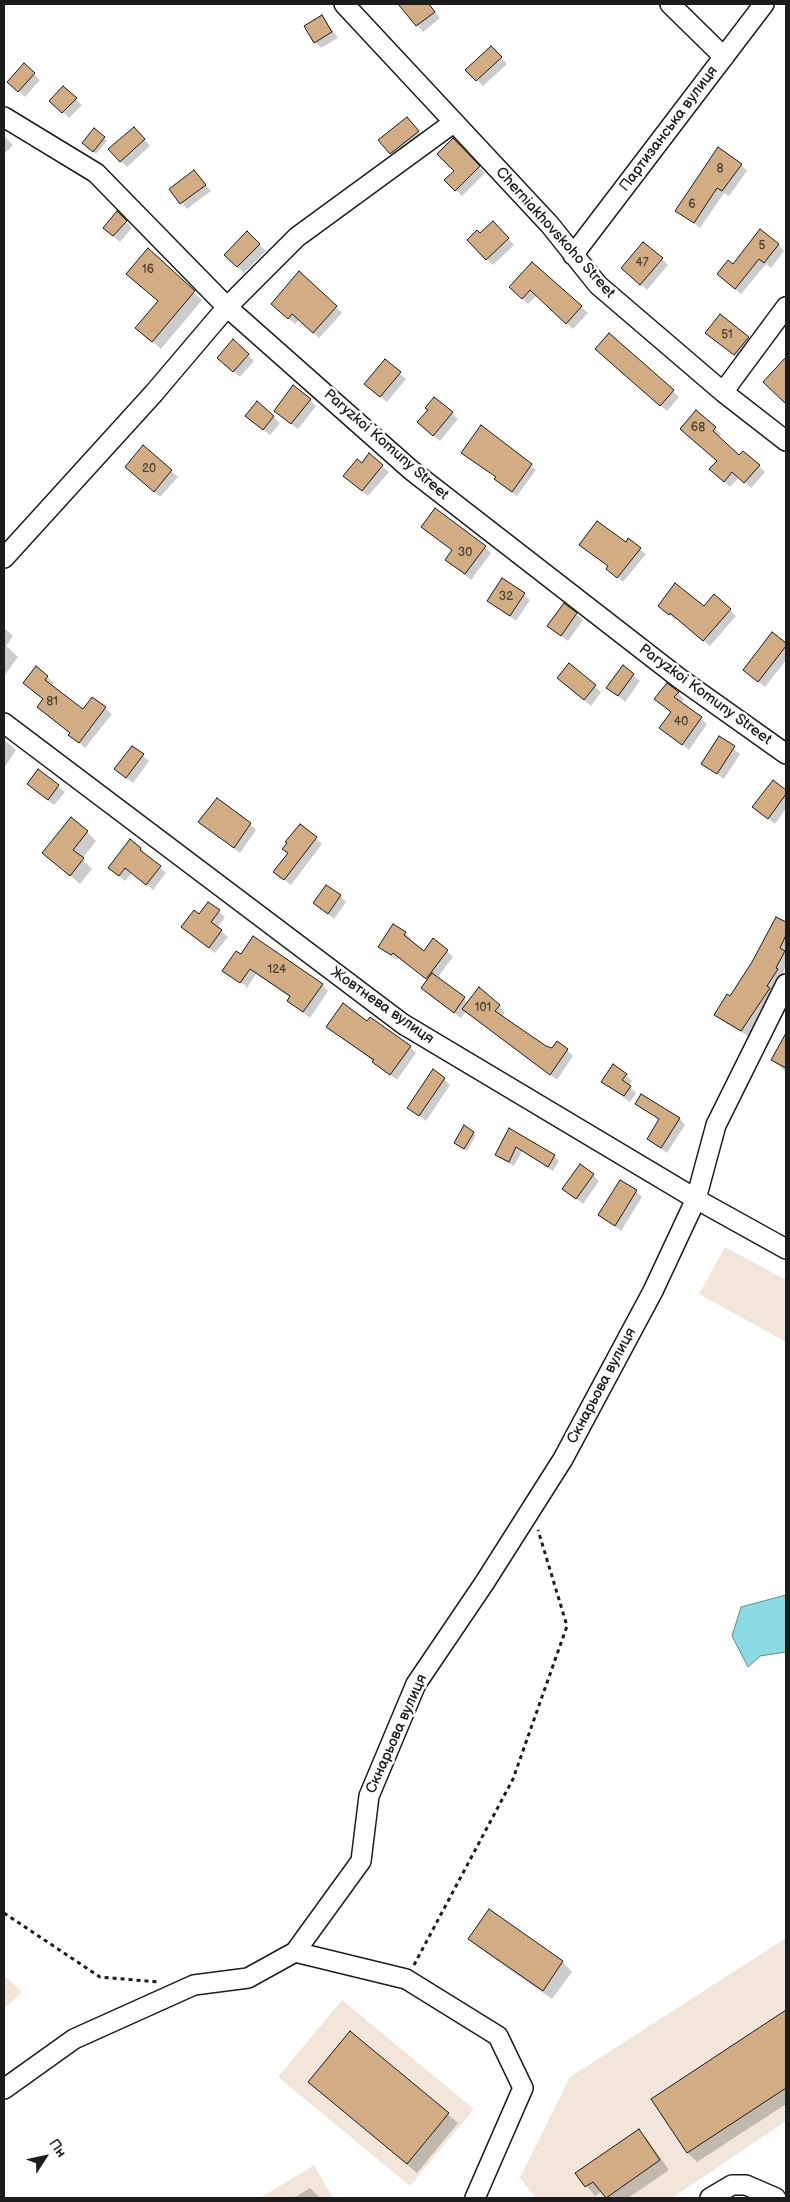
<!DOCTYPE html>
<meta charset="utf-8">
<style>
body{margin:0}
#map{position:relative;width:790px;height:2202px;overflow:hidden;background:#fff;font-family:"Balsamiq Sans",sans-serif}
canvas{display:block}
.frame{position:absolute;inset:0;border:5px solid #1c1c1c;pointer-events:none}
.north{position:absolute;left:20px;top:2132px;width:50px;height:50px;-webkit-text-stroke:4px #fff;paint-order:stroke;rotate:55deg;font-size:14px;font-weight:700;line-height:20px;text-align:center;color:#1c1c1c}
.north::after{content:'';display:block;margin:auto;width:18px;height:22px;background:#1c1c1c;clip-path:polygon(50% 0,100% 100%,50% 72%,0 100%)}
</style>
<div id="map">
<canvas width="790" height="2202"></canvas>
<div class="frame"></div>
<div class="north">Пн</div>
</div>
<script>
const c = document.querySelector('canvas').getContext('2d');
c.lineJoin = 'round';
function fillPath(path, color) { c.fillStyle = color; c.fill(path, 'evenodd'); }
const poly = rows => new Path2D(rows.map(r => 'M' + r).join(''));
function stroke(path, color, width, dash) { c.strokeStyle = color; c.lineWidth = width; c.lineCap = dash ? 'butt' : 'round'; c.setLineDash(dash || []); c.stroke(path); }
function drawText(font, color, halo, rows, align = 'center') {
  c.font = font + ' "Balsamiq Sans",sans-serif'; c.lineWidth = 5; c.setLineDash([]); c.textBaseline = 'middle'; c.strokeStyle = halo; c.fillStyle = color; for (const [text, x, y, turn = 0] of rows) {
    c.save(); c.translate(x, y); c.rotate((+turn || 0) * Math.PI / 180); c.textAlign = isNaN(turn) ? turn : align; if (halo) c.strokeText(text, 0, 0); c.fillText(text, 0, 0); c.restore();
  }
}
fillPath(poly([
 [725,1247,786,1280,786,1342,699,1294],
 [786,1938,786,2121,672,2198,536,2198,520,2178,570,2077],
 [4,1975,22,1992,4,2009],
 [342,2000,474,2109,410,2186,278,2077],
 [314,2165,333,2198,260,2198]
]), '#f2e6da');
const water = poly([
 [786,1595,786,1652,760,1656,748,1667,732,1636,741,1607,786,1595]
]);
fillPath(water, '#89dae3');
stroke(water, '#5d8e93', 1);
fillPath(poly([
 [409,4,429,4,440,18,423,32,403,8],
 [322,16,338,38,321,48,315,42],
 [491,47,507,64,483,86,467,70],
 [34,74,40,80,25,97,15,88],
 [63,87,82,105,69,118,51,101],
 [413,124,424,138,397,159,391,153],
 [94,130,107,141,96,154,83,143],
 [140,134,150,146,127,167,121,161],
 [4,136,13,145,4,154],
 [453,140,485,173,462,196,446,180,456,171],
 [741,165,747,171,729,196,724,193,700,228,677,211],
 [194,171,211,191,187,209,171,189],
 [117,213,132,228,120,242,110,234],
 [493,222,514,245,493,265,469,240,480,235],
 [247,233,266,251,244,273,225,255],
 [778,244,784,251,771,268,766,264,741,294,724,280,734,266],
 [662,259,668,265,647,290,628,274],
 [532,264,588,313,573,329,537,295,528,304,511,287],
 [175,276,202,300,161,349,145,335,159,302],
 [336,307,342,313,319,338,299,320,295,324,278,310],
 [610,334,679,397,667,411,603,355],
 [713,338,748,338,754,344,741,361],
 [248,355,254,361,240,377,225,364],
 [385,361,406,379,387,402,372,390],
 [310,400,316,406,298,429,281,416],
 [257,403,280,423,270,435,253,422],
 [696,412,721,434,718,438,740,457,759,466,765,472,751,488,739,477,730,487,717,475,718,461],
 [452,413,458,419,440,441,424,428],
 [481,427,536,470,517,496,500,483,497,477,463,453],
 [144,447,178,477,160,497,133,473],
 [369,455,389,472,368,496,351,482],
 [628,540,646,554,623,582,613,574,609,567],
 [485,547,491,553,471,580,447,560],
 [503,580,530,600,516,621,489,601],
 [564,604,583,620,568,641,555,632],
 [730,610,736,616,710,646,677,618,676,620,665,612],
 [4,628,13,636,6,646,18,657,4,676],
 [772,634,786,645,786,660,765,687,744,670],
 [569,665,601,692,591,706,558,678],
 [623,667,640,681,625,702,608,687],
 [36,668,54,683,51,686,84,711,93,699,112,714,85,748,70,735,71,734,38,707,44,699],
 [678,693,684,699,681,703,707,724,689,750,661,728,672,713,662,705],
 [719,738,740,754,724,779,703,763],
 [4,740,16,750,4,768],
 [132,747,149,761,133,783,122,775],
 [38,771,65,792,54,805,34,790],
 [773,782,786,791,786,808,775,824,754,807],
 [200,822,250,824,256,830,240,853],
 [300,825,322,844,291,885,275,872,289,853],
 [87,832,96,841,82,859,92,869,80,884,44,853],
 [140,849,166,873,153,890,132,873,125,881,109,867],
 [340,896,346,902,334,919,315,903],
 [209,904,225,917,217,928,228,937,215,953,183,927,200,916],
 [777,918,786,923,786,965,775,995,748,1036,721,1020,716,1014,730,998,753,962],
 [405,933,411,939,410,941,424,953,447,951,453,957,437,978,468,1002,499,1006,505,1012,501,1017,552,1050,567,1050,573,1056,557,1080,466,1011,461,1018,429,994,423,988,428,980,399,958,397,960,380,947],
 [236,952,322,985,328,991,310,1018,289,1001,291,998,256,974,246,989,246,986,229,974,229,976,224,971],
 [367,1022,410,1047,416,1053,397,1080,327,1026],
 [785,1038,786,1039,786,1072,773,1060],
 [626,1075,632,1081,629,1086,636,1093,630,1102,603,1082],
 [444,1079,450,1085,426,1121,409,1108],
 [637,1104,679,1118,685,1125,667,1153,648,1139,660,1120],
 [509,1129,554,1156,559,1161,553,1171,522,1151,514,1166,501,1159,496,1154],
 [473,1133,476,1135,467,1151,455,1143],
 [593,1175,599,1181,583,1204,564,1189],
 [636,1191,642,1197,621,1231,600,1215],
 [489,1911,563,1962,572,1972,552,1999,479,1948,470,1938],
 [786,2012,786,2104,697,2162,688,2153,653,2099],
 [350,2033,458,2123,417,2173,310,2082],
 [638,2131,648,2140,669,2170,628,2198,607,2198,602,2191,595,2196,577,2174],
 [310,2188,320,2198,294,2198]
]), '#0003');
const building = poly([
 [398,4,429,4,435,12,416,26,398,4],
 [322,15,332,32,314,43,304,26,322,15],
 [491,46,502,57,476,81,465,70,491,46],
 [24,63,35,73,18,92,7,82,24,63],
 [63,86,77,98,62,113,49,101,63,86],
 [407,117,419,131,390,154,378,140,407,117],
 [134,127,145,139,120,162,108,149,134,127],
 [94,128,105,137,93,152,82,143,94,128],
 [453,138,480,166,455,191,444,180,454,171,437,154,453,138],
 [718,147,742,164,722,191,717,188,694,223,675,211,718,147],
 [194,170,206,185,180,204,169,189,194,170],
 [117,211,127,221,113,236,103,228,117,211],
 [493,221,509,238,486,260,467,240,477,230,480,233,493,221],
 [760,229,779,244,764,263,759,259,735,289,717,274,728,260,733,264,760,229],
 [247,231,260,244,237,267,224,255,247,231],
 [643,242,663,258,640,285,621,268,643,242],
 [148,248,195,291,152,342,135,328,158,301,126,274,148,248],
 [532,262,582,306,566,324,530,290,522,299,509,287,532,262],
 [299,271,337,306,313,333,292,314,288,319,271,304,299,271],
 [720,314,749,337,734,355,705,333,720,314],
 [609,333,674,390,660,406,595,349,609,333],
 [233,339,249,354,233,372,217,358,233,339],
 [786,357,786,404,763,382,786,357],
 [385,359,401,372,380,397,364,384,385,359],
 [293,385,311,399,291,424,274,411,293,385],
 [434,397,453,412,433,436,417,422,428,410,425,408,434,397],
 [257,401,274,416,263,430,245,416,257,401],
 [696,410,716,427,713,431,739,455,743,451,760,465,744,483,732,472,724,482,709,469,717,461,680,429,696,410],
 [481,425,532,464,512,492,494,479,496,477,461,453,481,425],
 [143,445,172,470,154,492,125,467,143,445],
 [369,453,383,465,362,491,343,476,357,459,362,463,369,453],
 [435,508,486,546,465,574,445,560,452,550,421,527,435,508],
 [597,521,626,542,628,538,641,548,617,578,606,569,608,566,579,545,597,521],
 [502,578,525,593,510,616,487,601,502,578],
 [675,583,704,606,714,594,731,609,703,641,670,613,669,615,658,606,675,583],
 [564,603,577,613,561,636,547,626,564,603],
 [772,632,786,643,786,646,758,682,743,670,772,632],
 [569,663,596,685,584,700,557,678,569,663],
 [623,665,634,674,618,696,606,688,623,665],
 [36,666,48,676,45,680,83,709,92,697,106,707,79,743,68,735,70,733,37,707,43,699,23,683,36,666],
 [667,683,679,692,674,697,702,717,682,745,659,728,671,712,654,699,667,683],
 [719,736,735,746,717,774,701,764,719,736],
 [132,746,144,754,126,778,114,769,132,746],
 [38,769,59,785,48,800,27,784,38,769],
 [773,780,786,790,786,794,768,819,752,807,773,780],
 [217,798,251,823,234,848,198,822,217,798],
 [71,817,88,831,73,850,84,858,70,876,42,853,71,817],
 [300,824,317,837,284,880,273,872,288,853,282,849,287,843,285,842,300,824],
 [130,839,141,848,140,850,161,866,146,885,125,868,119,876,108,868,130,839],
 [326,885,341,895,328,914,313,903,326,885],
 [208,902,220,910,211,922,222,930,209,948,181,927,194,910,199,914,208,902],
 [776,917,786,922,786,935,780,948,785,951,776,968,778,969,767,986,770,988,741,1031,714,1015,727,994,730,996,752,962,776,917],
 [393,924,406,932,404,935,424,951,433,938,448,950,426,979,393,953,391,955,378,947,393,924],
 [253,936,323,984,303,1012,287,1001,290,996,250,969,240,983,222,971,236,951,241,954,253,936],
 [432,973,465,997,454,1013,421,988,432,973],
 [479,987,500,1005,495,1011,546,1046,552,1048,557,1041,568,1049,550,1075,462,1009,479,987],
 [343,1003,367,1021,370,1017,411,1046,390,1075,372,1062,374,1060,326,1027,343,1003],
 [786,1033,786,1068,771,1060,786,1033],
 [613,1064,627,1074,622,1080,631,1086,624,1096,601,1082,613,1064],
 [433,1069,445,1078,419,1116,407,1108,433,1069],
 [641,1094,680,1118,661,1148,647,1139,659,1119,635,1104,641,1094],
 [464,1125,474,1132,464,1149,454,1143,464,1125],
 [509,1128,555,1155,548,1167,516,1147,509,1162,495,1155,509,1128],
 [580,1164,594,1174,576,1199,562,1189,580,1164],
 [620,1180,637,1190,615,1226,598,1215,620,1180],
 [489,1909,563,1961,543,1991,468,1939,489,1909],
 [786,2010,786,2088,687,2153,651,2099,786,2010],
 [350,2031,449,2113,407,2164,308,2082,350,2031],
 [639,2129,660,2160,606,2198,593,2182,585,2187,575,2173,639,2129]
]);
fillPath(building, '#d2ad84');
stroke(building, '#1c1c1c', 1);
const street = poly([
 [344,4,550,225,598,285,723,392,786,441],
 [670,4,724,57],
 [4,117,96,173,227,307,411,470,679,678,786,754],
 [573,255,764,4],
 [723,392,786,307],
 [4,558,154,393,227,307,297,237,453,123],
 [4,723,403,1024,696,1199,786,1249],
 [4,2089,74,2039,194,1985,248,1978,295,1952],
 [475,2198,523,2088,498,2036,406,1979,295,1952,361,1861,369,1796,416,1684,485,1582,563,1459,653,1291,696,1199,716,1125,786,984],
 [710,2198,732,2185,746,2185,776,2198]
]);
stroke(street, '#1c1c1c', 22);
stroke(poly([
 [4,1913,100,1977,158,1982],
 [414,1965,513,1779,567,1626,538,1530]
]), '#1c1c1c', 3, [4, 4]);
stroke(street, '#fff', 19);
drawText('12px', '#4a4036', null, [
 ["8",720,169],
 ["6",692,205],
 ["5",762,246],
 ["47",642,263],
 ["16",148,270],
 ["51",727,335],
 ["68",698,428],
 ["20",149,469],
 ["30",465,553],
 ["32",506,597],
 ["81",52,702],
 ["40",681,722],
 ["124",277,970],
 ["101",483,1008]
]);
drawText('15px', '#1c1c1c', '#fff', [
 ["Партизанська вулиця",669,129,-53],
 ["Cherniakhovskoho Street",555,233,48],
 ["Paryzkoi Komuny Street",386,445,41],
 ["Paryzkoi Komuny Street",705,695,36],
 ["Жовтнева вулиця",382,1006,35],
 ["Скнарьова вулиця",602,1386,-62],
 ["Скнарьова вулиця",397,1734,-66]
]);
</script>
